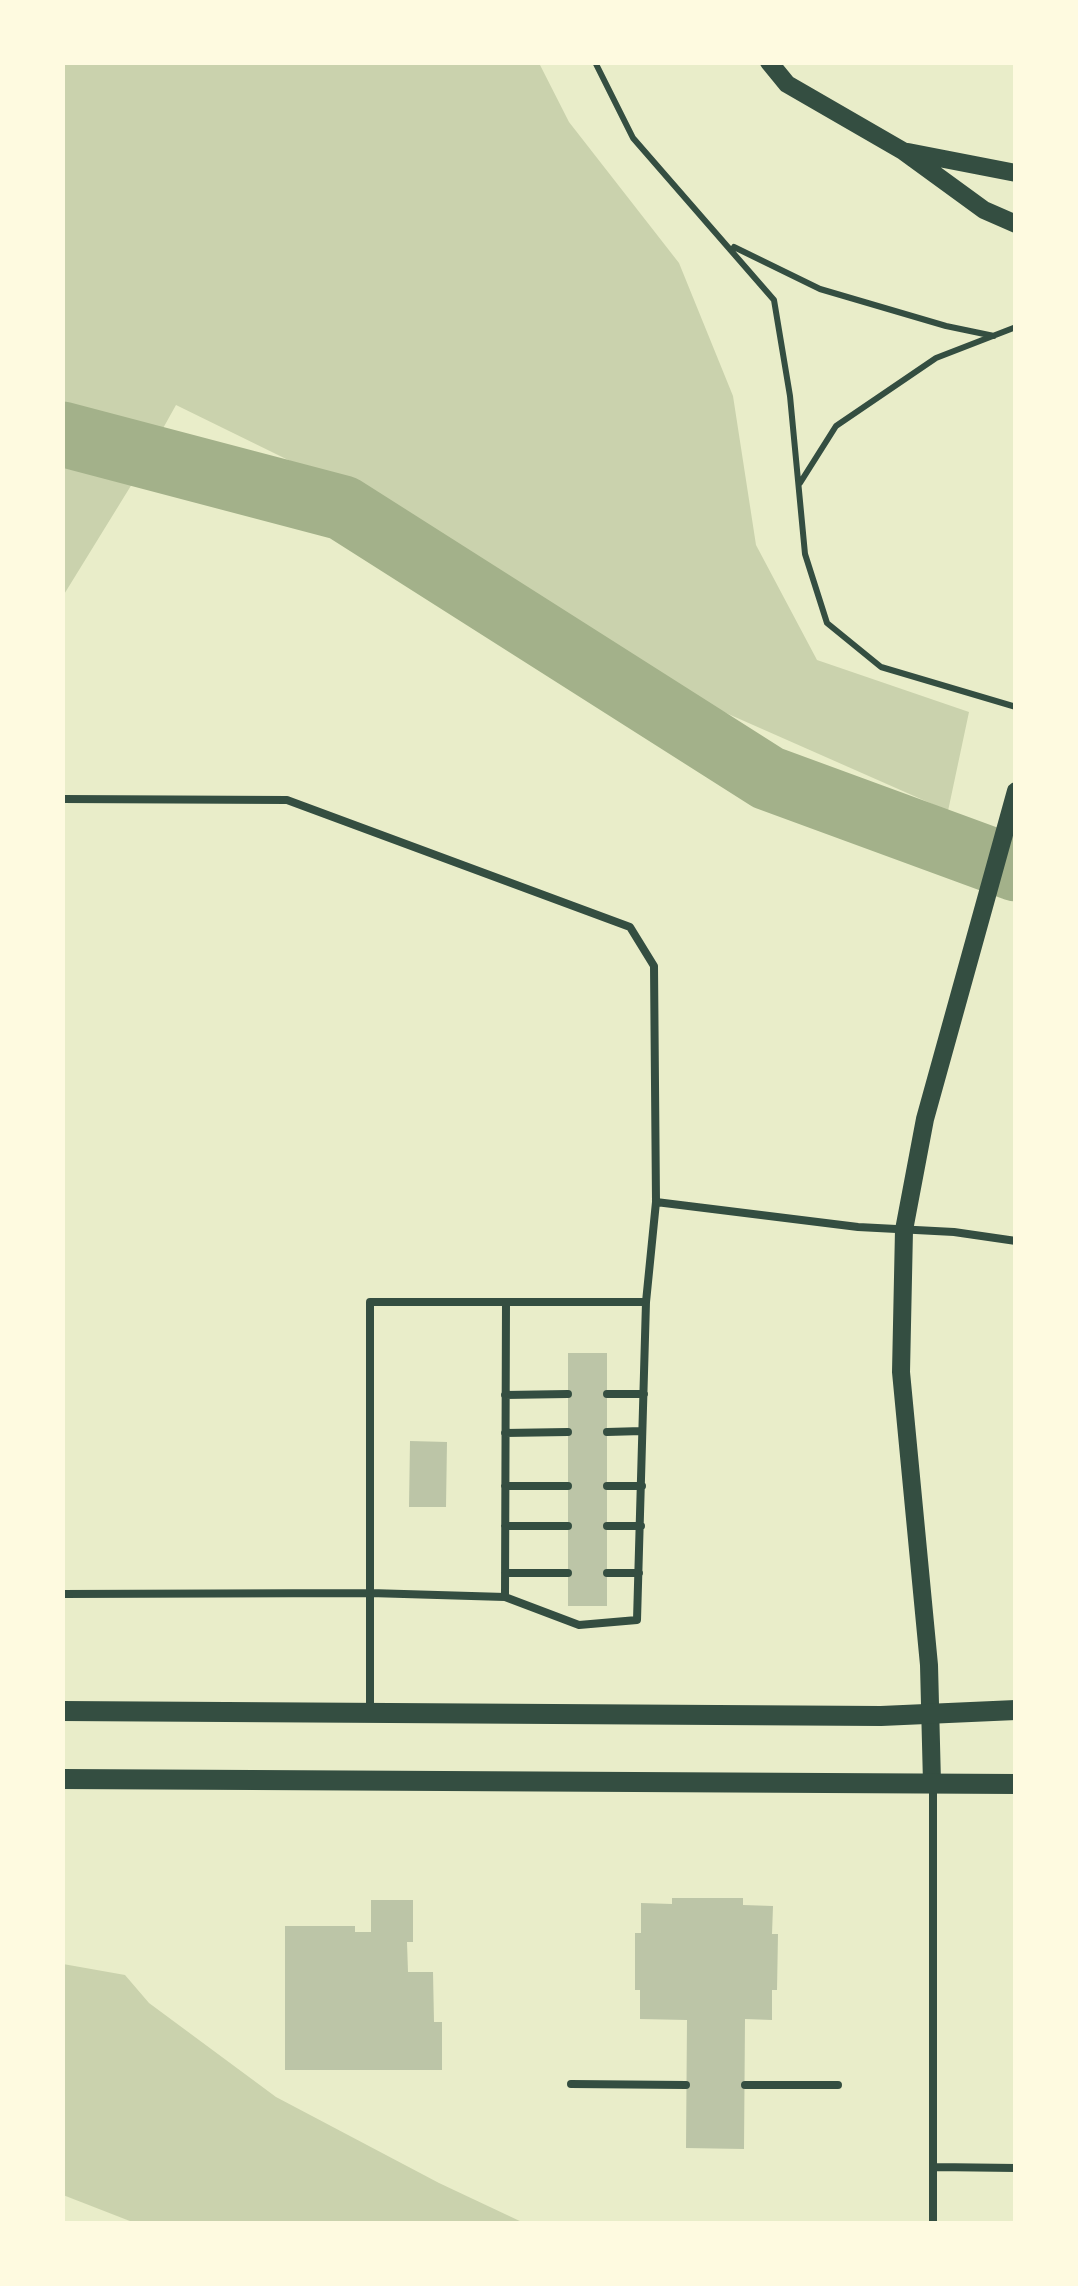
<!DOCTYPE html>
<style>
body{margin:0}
#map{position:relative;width:1078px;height:2286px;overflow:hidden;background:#e9edc9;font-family:"Times New Roman",serif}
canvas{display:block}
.frame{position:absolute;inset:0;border:65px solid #fefae0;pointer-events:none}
</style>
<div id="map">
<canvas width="1078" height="2286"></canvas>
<div class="frame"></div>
</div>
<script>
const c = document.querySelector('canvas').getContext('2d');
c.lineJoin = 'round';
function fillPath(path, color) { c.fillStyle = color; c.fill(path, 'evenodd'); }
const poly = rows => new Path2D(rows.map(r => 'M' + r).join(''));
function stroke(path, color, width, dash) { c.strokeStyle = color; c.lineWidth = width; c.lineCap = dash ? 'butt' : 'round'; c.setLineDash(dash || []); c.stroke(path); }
fillPath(poly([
 [63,62,539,63,569,122,679,263,733,396,756,545,817,660,969,712,948,811,701,702,380,505,176,405,132,484,63,596],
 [63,1964,125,1975,149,2003,276,2097,439,2183,524,2223,135,2223,63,2195]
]), '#cad2ad');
stroke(poly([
 [62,434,343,508,768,778,1016,869]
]), '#a3b18a', 65);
fillPath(poly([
 [568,1353,607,1353,607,1606,568,1606],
 [410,1441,447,1442,446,1507,409,1507],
 [672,1898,743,1898,743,1905,773,1906,772,1934,778,1934,777,1990,772,1990,772,2020,745,2019,744,2149,686,2148,687,2020,640,2019,640,1990,635,1990,635,1933,641,1933,641,1903,672,1904],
 [371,1900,413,1900,413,1942,407,1942,408,1972,433,1972,434,2022,442,2022,442,2070,285,2070,285,1926,355,1926,355,1932,371,1932]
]), '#bcc5a7');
stroke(poly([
 [595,62,633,138,774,300,790,396,805,554,827,623,881,667,1016,707],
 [734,247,820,289,946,326,994,336],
 [800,483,836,426,936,358,1016,327]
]), '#344e41', 6);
stroke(poly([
 [62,799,287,800,630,927,654,966,656,1202,646,1302,637,1620,579,1625,505,1597,370,1593,62,1594],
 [656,1202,858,1227,954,1232,1016,1241],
 [607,1394,644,1394],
 [505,1395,568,1394],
 [607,1432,642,1431],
 [505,1433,568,1432],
 [505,1486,568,1486],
 [607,1486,642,1486],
 [505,1526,568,1526],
 [607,1526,641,1526],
 [505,1573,568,1573],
 [607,1573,639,1573],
 [505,1597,506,1302],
 [370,1712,370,1302,646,1302],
 [933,1788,933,2224],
 [571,2084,686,2085],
 [745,2085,838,2085],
 [934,2167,1016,2168]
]), '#344e41', 8);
stroke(poly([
 [769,62,787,84,903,151,984,210,1016,224],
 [908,152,1016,173],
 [932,1783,929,1665,901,1372,904,1230,925,1119,1016,791]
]), '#344e41', 18);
stroke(poly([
 [62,1711,881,1716,1016,1710],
 [62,1779,1016,1784]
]), '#344e41', 20);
</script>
